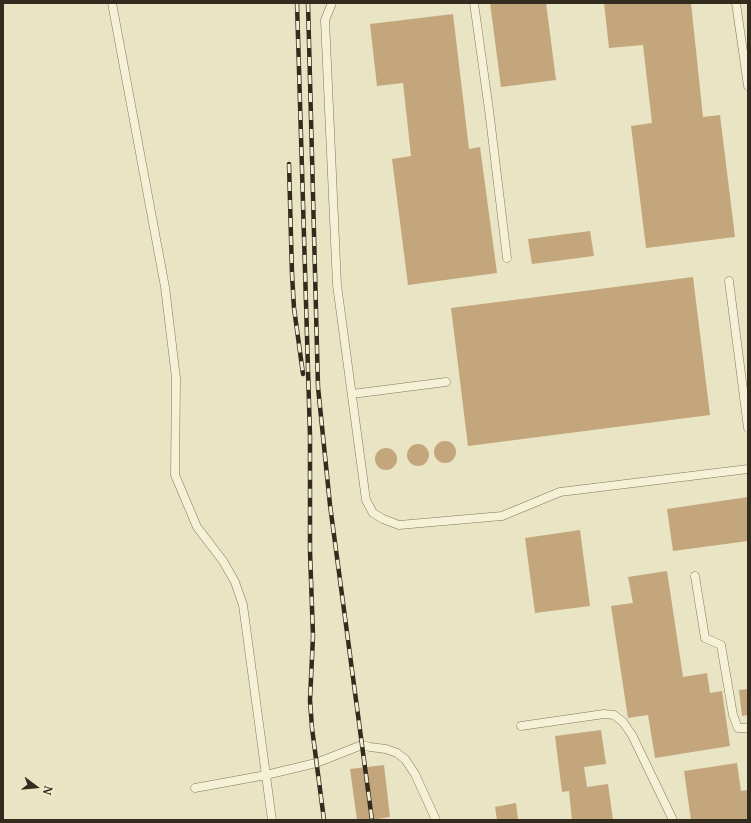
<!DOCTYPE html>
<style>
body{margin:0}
#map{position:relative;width:751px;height:823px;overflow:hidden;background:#e9e4c3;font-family:Merriweather,serif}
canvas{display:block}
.frame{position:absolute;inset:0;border:4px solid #332c1e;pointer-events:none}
.north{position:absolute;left:16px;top:767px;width:40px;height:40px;-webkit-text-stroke:3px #f2eed2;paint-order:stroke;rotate:106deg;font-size:11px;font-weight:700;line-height:16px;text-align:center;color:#332c1e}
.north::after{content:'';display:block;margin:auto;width:14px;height:18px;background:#332c1e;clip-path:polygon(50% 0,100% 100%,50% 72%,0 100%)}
</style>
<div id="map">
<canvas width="751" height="823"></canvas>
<div class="frame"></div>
<div class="north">N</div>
</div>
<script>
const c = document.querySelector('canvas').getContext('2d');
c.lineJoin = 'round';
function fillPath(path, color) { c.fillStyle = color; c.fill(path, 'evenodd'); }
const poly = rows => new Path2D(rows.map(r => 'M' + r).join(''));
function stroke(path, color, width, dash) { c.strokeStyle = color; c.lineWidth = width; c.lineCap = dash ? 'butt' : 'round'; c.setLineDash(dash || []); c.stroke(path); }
fillPath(poly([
 [490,3,546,3,556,80,501,87],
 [604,3,691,3,703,117,720,115,735,237,646,248,631,126,652,123,643,45,609,48],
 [453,14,469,149,480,147,497,273,408,285,392,159,411,156,403,83,377,86,370,24],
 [590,231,594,256,532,264,528,239],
 [693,277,710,415,468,446,451,308],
 '434 452a11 11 0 1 1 22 0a11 11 0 1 1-22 0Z',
 '407 455a11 11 0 1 1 22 0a11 11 0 1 1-22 0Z',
 '375 459a11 11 0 1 1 22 0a11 11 0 1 1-22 0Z',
 [748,497,748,541,673,551,667,509],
 [580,530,590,606,535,613,525,538],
 [667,571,683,677,707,673,710,693,722,691,730,746,655,758,648,715,628,718,611,606,633,603,628,577],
 [748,689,748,715,742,716,739,690],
 [601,730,606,764,584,767,587,787,608,784,613,820,572,820,569,791,562,792,555,736],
 [737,763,741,791,748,790,748,820,691,820,684,771],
 [384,765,390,817,371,820,357,820,350,769],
 [516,803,518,820,497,820,495,807]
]), '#c4a67d');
const lane = poly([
 [112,3,165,287,176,378,175,475,197,527,223,561,235,582,243,605,272,820],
 [332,3,325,20,337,285,366,500,373,513,383,519,399,525,502,516,560,492,748,469],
 [474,3,489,110,507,258],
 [736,3,748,86],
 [729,281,748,428],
 [352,394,446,382],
 [695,576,705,638,721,645,733,715,738,728,748,728],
 [521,726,604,714,614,715,623,722,632,735,673,820],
 [195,788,266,775,316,763,362,745,370,747,386,749,397,753,405,759,415,774,436,820]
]);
stroke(lane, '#82765c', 9);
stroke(lane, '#f5f1d6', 8);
const rail = poly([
 [297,3,310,436,310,551,313,636,310,700,312,728,324,820],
 [308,3,318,387,330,505,372,820],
 [289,164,292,274,294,308,303,374]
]);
stroke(rail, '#332c1e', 4.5);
stroke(rail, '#f2eed2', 3, [9]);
</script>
